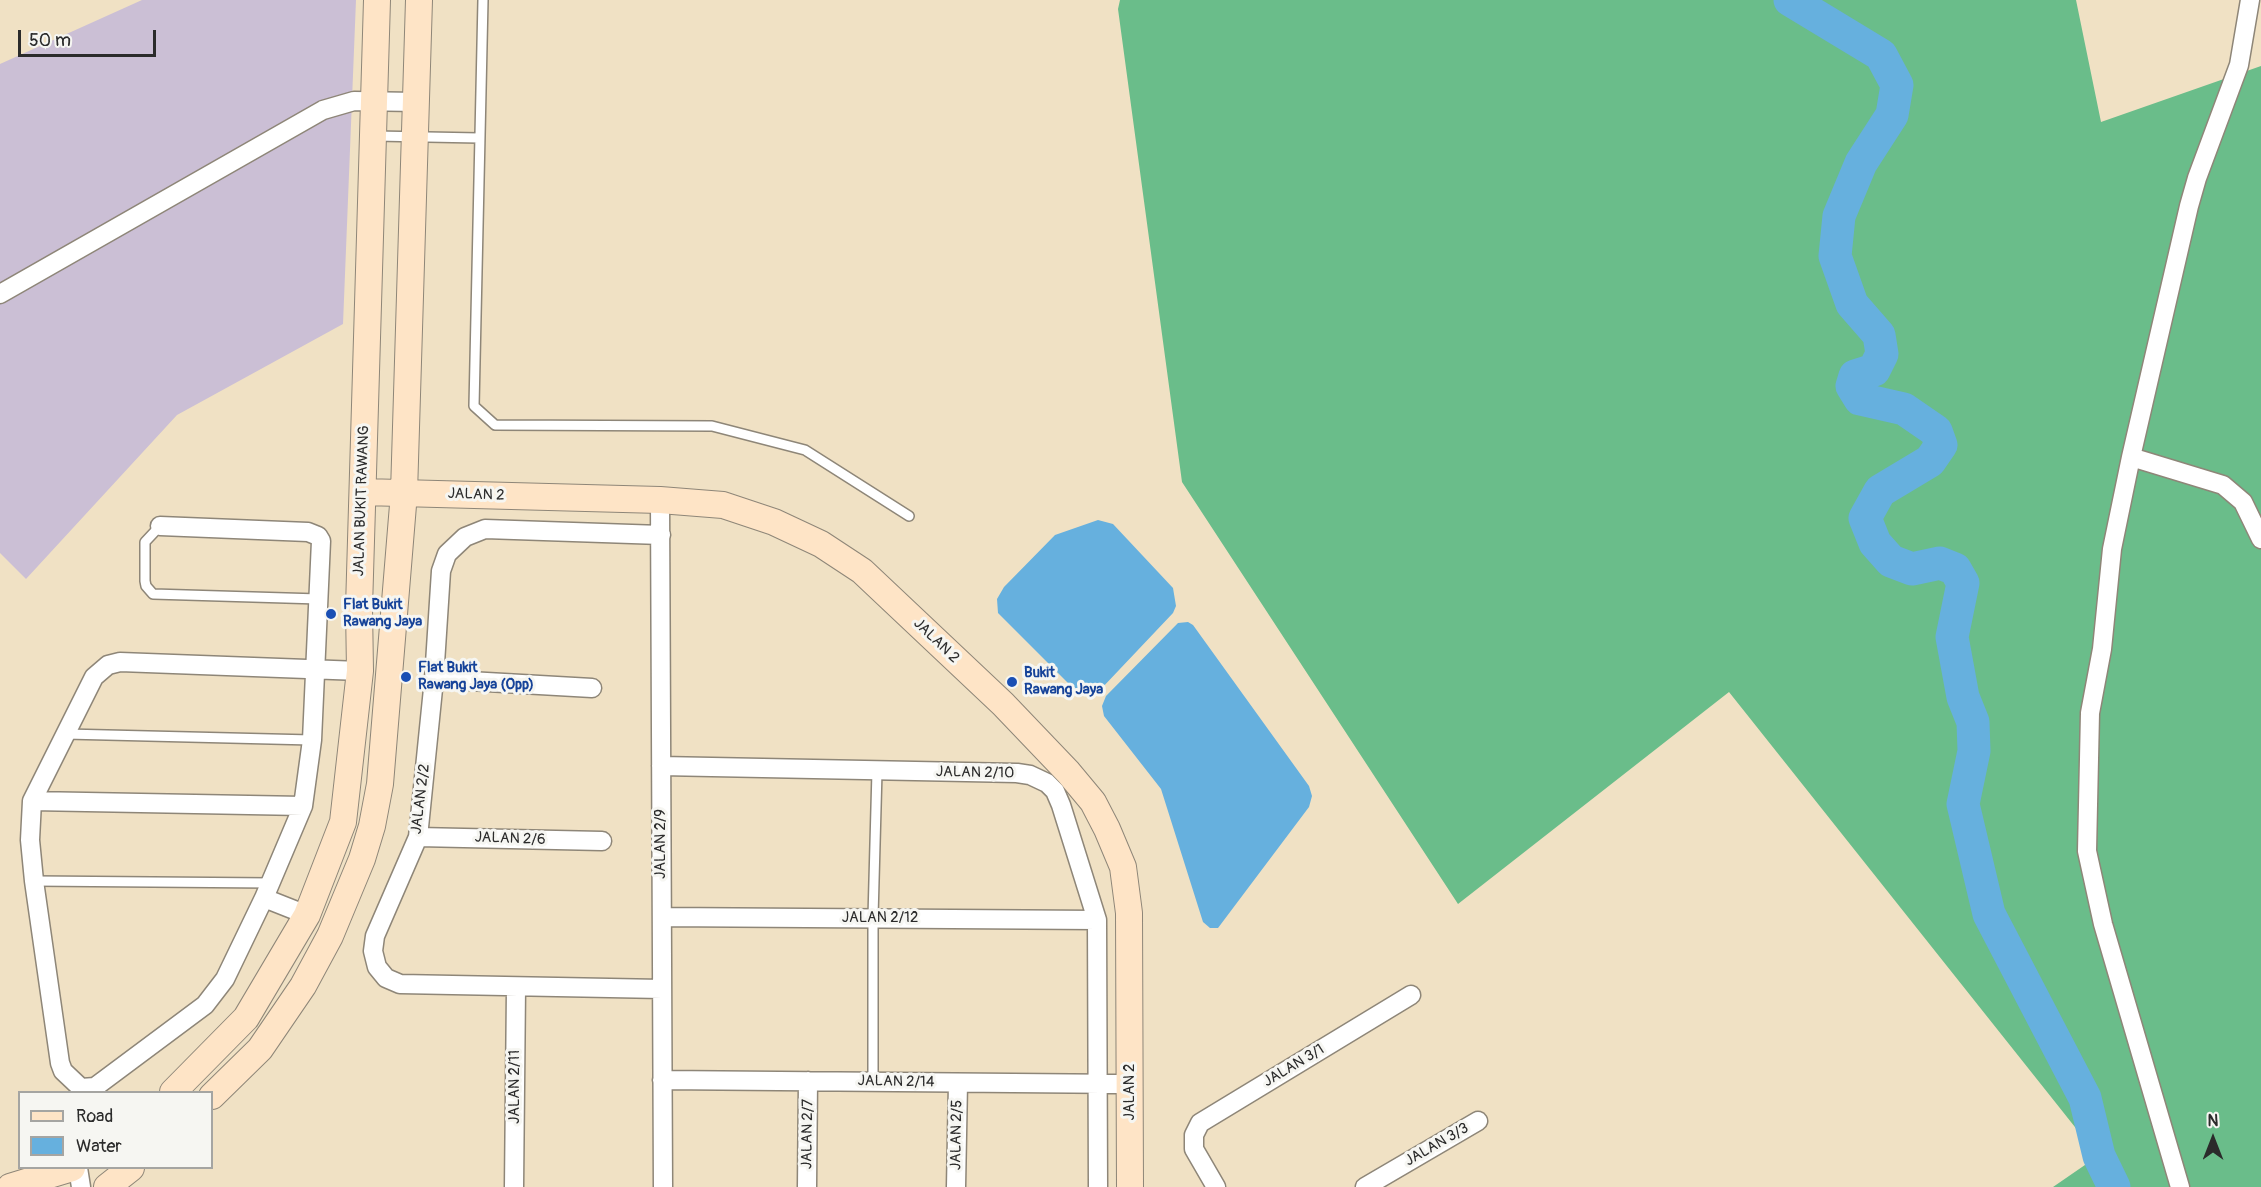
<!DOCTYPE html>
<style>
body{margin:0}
#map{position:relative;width:2261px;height:1187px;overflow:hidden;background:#f0e1c4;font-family:Pangolin,sans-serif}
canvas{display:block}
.legend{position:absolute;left:18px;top:1091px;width:195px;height:78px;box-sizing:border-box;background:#f6f6f2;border:2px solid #a5a5a2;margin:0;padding:8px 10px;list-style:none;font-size:18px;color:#2b2b2b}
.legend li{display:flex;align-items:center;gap:12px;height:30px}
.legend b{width:30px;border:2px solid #a5a5a2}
.north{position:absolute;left:2183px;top:1109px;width:60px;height:60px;-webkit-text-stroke:4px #f6f6f2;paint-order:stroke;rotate:0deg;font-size:16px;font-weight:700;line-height:24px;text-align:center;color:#2b2b2b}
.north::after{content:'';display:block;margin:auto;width:21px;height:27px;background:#2b2b2b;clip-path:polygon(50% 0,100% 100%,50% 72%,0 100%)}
.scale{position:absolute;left:18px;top:30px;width:138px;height:27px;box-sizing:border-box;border:3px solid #2b2b2b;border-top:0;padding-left:8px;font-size:18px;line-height:21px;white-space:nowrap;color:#2b2b2b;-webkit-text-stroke:4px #f6f6f2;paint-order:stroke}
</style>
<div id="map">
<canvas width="2261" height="1187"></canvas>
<ul class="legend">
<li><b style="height:8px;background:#fee4c6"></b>Road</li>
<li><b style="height:16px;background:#66b0de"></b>Water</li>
</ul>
<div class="north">N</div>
<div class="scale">50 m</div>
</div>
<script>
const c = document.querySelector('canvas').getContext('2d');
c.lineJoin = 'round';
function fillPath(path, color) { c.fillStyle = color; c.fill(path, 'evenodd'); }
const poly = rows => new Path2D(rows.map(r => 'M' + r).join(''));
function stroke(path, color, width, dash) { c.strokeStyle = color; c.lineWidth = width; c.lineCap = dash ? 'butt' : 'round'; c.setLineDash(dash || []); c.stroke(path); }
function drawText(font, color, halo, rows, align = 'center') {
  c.font = font + ' Pangolin,sans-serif'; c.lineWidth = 6; c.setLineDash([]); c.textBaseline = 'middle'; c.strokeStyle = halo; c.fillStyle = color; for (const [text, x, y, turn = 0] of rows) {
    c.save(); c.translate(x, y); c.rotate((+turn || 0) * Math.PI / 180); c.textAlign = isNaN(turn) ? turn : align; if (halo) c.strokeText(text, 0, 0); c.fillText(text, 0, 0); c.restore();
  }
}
fillPath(poly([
 [142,0,356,0,343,324,177,415,26,579,0,553,0,64]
]), '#cbbfd5');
fillPath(poly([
 [1120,0,2076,0,2101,122,2261,66,2261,1187,2053,1187,2098,1156,1729,692,1458,904,1182,482,1118,9]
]), '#6abd8a');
fillPath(poly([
 [1098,520,1113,524,1173,588,1176,606,1173,613,1101,689,1083,693,1076,691,998,613,997,599,1004,587,1055,535],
 [1188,622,1193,625,1309,786,1312,796,1309,807,1218,928,1210,928,1203,922,1161,789,1104,716,1102,706,1106,696,1178,623]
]), '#66b0de');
stroke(poly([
 [1790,0,1881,55,1897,85,1892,115,1861,163,1839,216,1835,256,1852,304,1879,335,1882,354,1874,370,1855,376,1852,386,1860,399,1904,409,1936,431,1941,445,1930,461,1880,491,1865,518,1875,543,1891,561,1912,569,1940,563,1955,569,1963,583,1952,637,1963,697,1973,722,1974,751,1963,804,1989,914,2085,1098,2099,1156,2114,1187]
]), '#66b0de', 33);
const lane = poly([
 [483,0,474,406,495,425,712,426,805,450,909,516],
 [375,136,479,138],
 [160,526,145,542,145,581,146,586,153,594,319,599],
 [66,734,312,740],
 [34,881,271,883],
 [873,1082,873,917,877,771]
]);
const street = poly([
 [0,294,323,110,354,101,417,102],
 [2131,457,2223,485,2243,502,2261,539],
 [660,500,663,1187],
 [160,526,308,532,318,536,321,541,312,740,303,806,264,898],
 [661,535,485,529,465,537,447,554,441,571,434,679,418,837,375,936,373,951,377,967,386,978,400,984,662,989],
 [434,679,592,688],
 [661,766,1017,773,1030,775,1047,783,1055,791,1061,805,1097,920,1098,1187],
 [32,801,303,806],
 [418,837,602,841],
 [307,915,264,898,225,979,205,1005,95,1087,81,1088,63,1071,60,1063,34,881,30,840,32,801,94,677,108,665,120,662,360,671],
 [662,917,1097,920],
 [662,1080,1130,1084],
 [78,1168,81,1187],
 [514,1187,516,988],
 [807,1187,808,1081],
 [956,1187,958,1083],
 [1216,1187,1194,1149,1194,1135,1200,1123,1411,995],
 [1365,1187,1478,1121],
 [2180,1187,2103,924,2087,851,2090,713,2102,649,2112,549,2131,457,2189,206,2197,178,2239,65,2250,0]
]);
const secondary = poly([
 [363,492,660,500,723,505,774,522,821,544,862,571,1003,704,1068,772,1093,802,1107,829,1123,867,1129,913,1130,1187],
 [173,1092,246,1018,307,915,343,822,360,671,359,608,377,0],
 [212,1096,260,1049,303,986,330,936,362,859,372,826,380,784,404,493,419,0],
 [10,1187,72,1168],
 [107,1187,131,1168]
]);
stroke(lane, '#8e8678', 12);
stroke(street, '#8e8678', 21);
stroke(secondary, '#8e8678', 28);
stroke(lane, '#fff', 9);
stroke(street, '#fff', 18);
stroke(secondary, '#fee4c6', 26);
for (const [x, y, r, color] of [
 [331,614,6,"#1a4fb4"],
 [406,677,6,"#1a4fb4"],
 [1012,682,6,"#1a4fb4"]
]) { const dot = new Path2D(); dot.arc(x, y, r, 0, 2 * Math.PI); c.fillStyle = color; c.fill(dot); stroke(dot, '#f6f6f2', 2); }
drawText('15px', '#2b2b2b', '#f6f6f2', [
 ["JALAN 2",476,495,2],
 ["JALAN BUKIT RAWANG",362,501,-88],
 ["JALAN 2",936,641,44],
 ["JALAN 2/10",975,773,1],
 ["JALAN 2/2",421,799,-83],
 ["JALAN 2/6",510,839,2],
 ["JALAN 2/9",661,844,-90],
 ["JALAN 2/12",880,918],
 ["JALAN 3/1",1294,1066,-31],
 ["JALAN 2/14",896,1082,1],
 ["JALAN 2/11",515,1087,-90],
 ["JALAN 2",1130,1092,-90],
 ["JALAN 2/7",808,1134,-89],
 ["JALAN 2/5",957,1135,-89],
 ["JALAN 3/3",1437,1145,-30]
]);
drawText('bold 15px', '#164399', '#f6f6f2', [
 ["Flat Bukit",343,605],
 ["Rawang Jaya",343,622],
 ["Flat Bukit",418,668],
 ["Rawang Jaya (Opp)",418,685],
 ["Bukit",1024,673],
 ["Rawang Jaya",1024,690]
], 'left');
</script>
